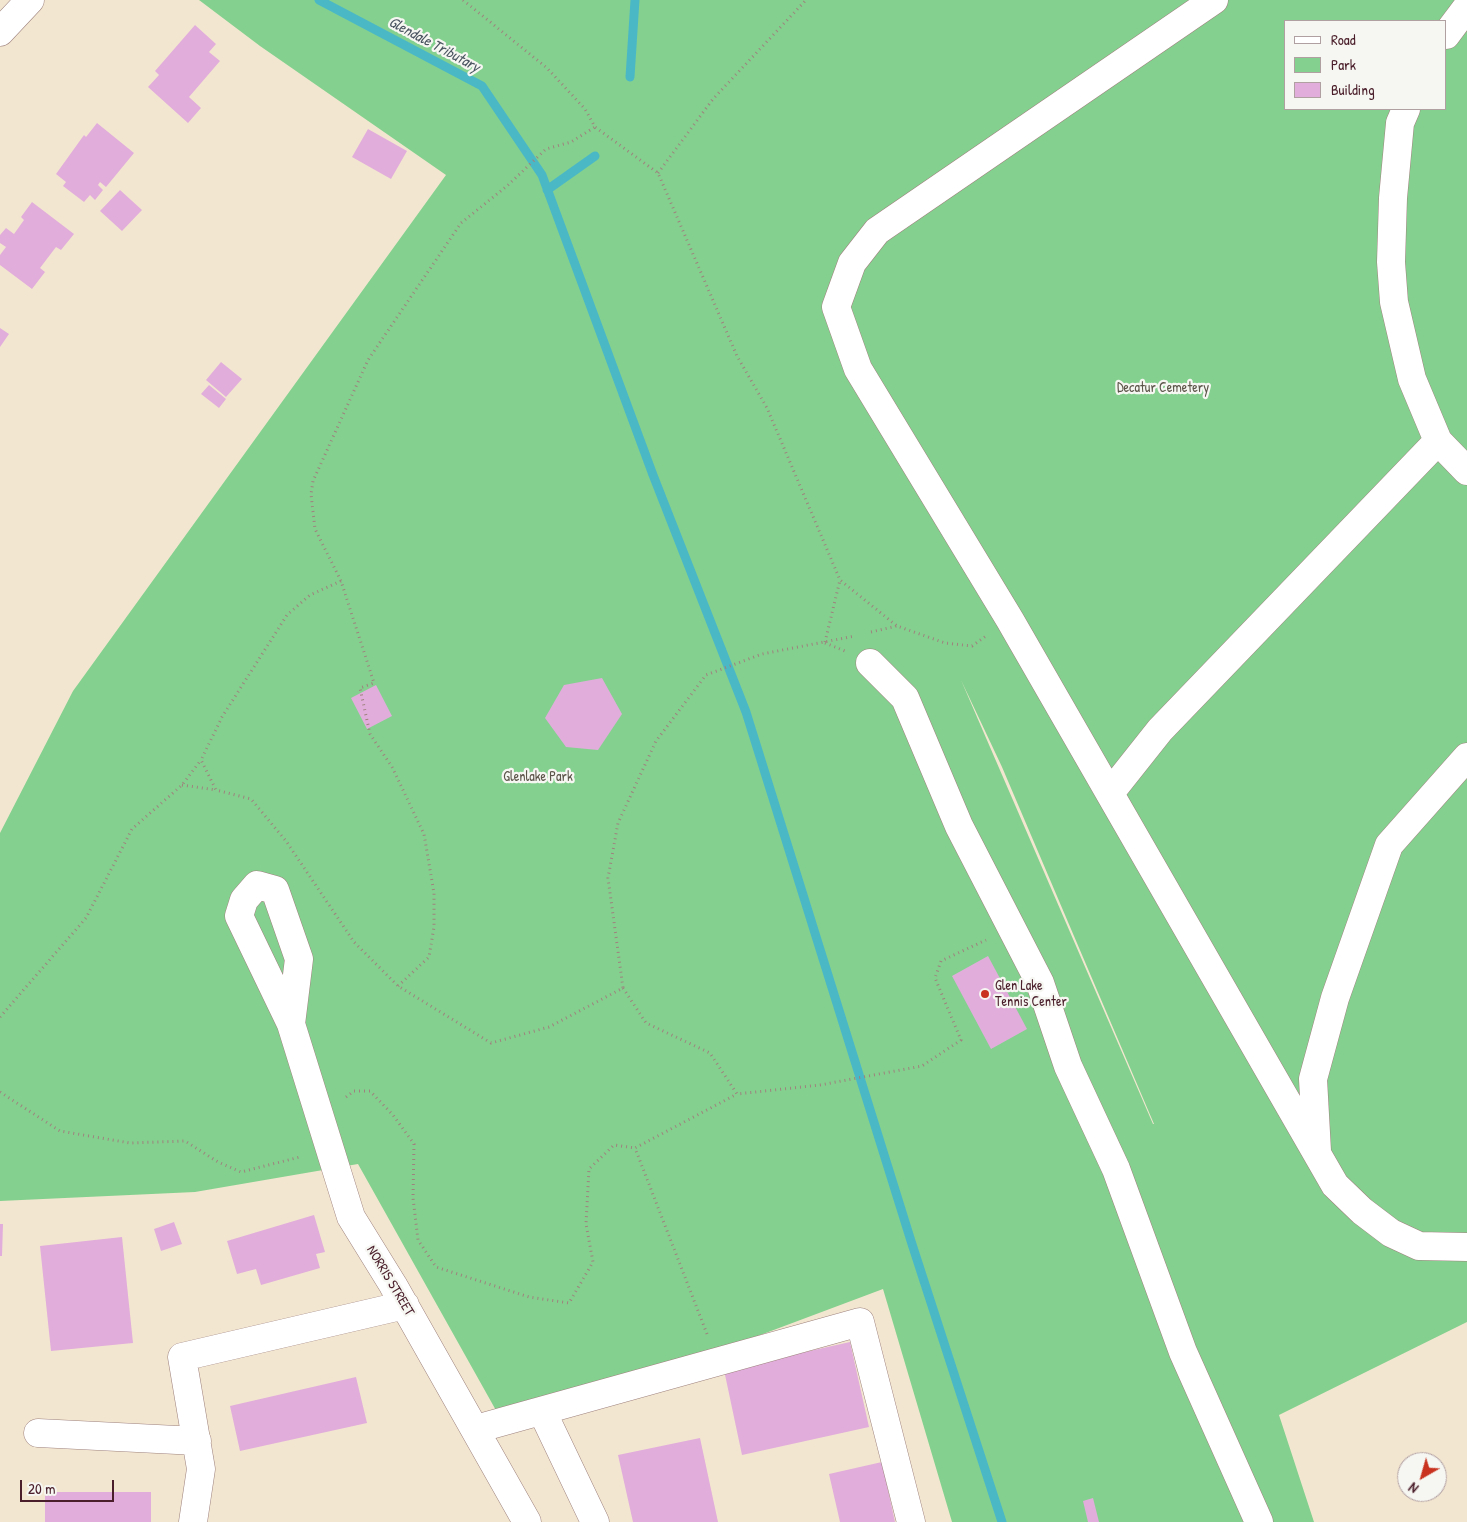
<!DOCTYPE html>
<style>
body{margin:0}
#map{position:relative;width:1467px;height:1522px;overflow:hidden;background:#f3e6d0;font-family:"Patrick Hand",sans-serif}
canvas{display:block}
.legend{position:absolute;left:1284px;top:20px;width:162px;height:90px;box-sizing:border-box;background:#f6f6f2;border:1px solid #b1a0a2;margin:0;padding:6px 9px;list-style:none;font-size:15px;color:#4a1f2b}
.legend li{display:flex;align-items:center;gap:10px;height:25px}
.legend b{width:25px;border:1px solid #b1a0a2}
.north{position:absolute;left:1397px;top:1452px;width:50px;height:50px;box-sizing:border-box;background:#f6f6f2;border:1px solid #b1a0a2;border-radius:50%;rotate:218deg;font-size:14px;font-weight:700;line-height:20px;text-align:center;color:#4a1f2b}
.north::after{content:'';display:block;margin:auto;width:18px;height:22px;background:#c8321e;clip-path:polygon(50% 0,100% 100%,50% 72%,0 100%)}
.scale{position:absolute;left:20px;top:1480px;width:94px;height:22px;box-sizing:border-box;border:2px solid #4a1f2b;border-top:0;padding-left:6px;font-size:15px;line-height:18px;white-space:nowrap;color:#4a1f2b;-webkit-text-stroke:4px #f6f6f2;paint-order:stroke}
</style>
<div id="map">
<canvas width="1467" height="1522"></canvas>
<ul class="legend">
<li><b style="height:6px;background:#fff"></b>Road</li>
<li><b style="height:14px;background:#84d18f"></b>Park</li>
<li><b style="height:14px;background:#e1addb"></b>Building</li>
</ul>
<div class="north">N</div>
<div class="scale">20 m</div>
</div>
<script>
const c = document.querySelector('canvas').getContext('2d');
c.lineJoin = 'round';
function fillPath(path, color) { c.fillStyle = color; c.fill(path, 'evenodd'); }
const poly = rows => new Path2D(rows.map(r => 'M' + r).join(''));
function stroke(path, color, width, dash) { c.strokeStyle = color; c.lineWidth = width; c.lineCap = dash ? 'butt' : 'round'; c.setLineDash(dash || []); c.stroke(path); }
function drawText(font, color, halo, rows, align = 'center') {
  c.font = font + ' "Patrick Hand",sans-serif'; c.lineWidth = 4.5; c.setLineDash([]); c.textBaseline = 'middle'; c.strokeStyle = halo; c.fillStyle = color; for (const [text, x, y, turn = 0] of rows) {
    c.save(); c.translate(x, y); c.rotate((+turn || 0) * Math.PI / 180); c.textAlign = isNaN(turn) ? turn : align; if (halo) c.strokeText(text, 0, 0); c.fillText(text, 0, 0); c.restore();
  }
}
fillPath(poly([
 [199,0,1467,0,1467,1322,1279,1415,1314,1522,952,1522,883,1289,507,1430,358,1164,195,1192,0,1201,0,833,73,691,446,175,260,46],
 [1286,21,1446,21,1446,109,1286,109],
 [961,680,1002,767,1154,1124,1153,1124]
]), '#84d18f');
stroke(poly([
 [319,0,482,86,542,175,653,475,746,712,911,1241,1002,1522],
 [630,77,635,0],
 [547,190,595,156]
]), '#4bb8c6', 9);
fillPath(poly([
 [195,25,216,44,209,52,220,61,189,97,201,108,188,123,148,87,159,75,155,71],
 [97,123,134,153,106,187,100,182,98,185,103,190,95,200,90,195,84,202,63,186,66,182,56,174,84,135,86,137],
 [368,129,407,151,391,179,352,157],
 [120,190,142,210,122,231,100,211],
 [32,202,74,234,61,250,56,247,40,268,45,272,32,289,0,265,0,255,6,247,0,243,0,235,6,228,14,234,24,220,21,217],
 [0,328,9,334,0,347],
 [221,362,242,379,226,397,206,380],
 [209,385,226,399,219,408,201,394],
 [602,678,622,714,598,750,566,747,545,718,564,685],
 [376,685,392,716,367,729,351,698],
 [988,956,1027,1029,991,1049,952,976],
 [314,1215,325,1252,316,1254,320,1268,261,1285,256,1269,237,1274,227,1241],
 [174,1222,182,1244,161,1251,154,1229],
 [0,1224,3,1224,2,1256,0,1256],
 [122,1237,133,1343,51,1351,40,1246],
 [850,1342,869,1427,742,1455,724,1370],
 [356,1377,367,1423,240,1451,230,1406],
 [700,1438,718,1522,633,1522,618,1455],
 [882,1462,895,1522,840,1522,829,1474],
 [45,1492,151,1492,151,1522,45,1522],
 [1093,1498,1099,1522,1088,1522,1083,1501]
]), '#e1addb');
const minor = poly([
 [1214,0,877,231,852,263,836,307,858,369,1010,620,1335,1185,1362,1211,1391,1233,1419,1246,1467,1247],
 [0,32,30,0],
 [1446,35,1467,7],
 [1406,109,1400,123,1393,198,1391,262,1394,302,1412,379,1438,441,1467,471],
 [870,663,905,698,959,826,1040,983,1068,1066,1116,1169,1183,1352,1259,1522],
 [1110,793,1160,730,1438,441],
 [291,1024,299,959,275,890,257,885,244,900,239,916,291,1024,351,1217,393,1285,527,1522],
 [1317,1151,1313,1079,1335,998,1389,845,1467,757],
 [542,1411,595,1522],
 [476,1429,860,1322,911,1522],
 [38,1433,197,1441],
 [193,1522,201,1469,182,1357,405,1305]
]);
stroke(minor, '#9e827e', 29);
stroke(poly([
 [463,0,547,68,585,109,595,127,658,173,737,356,767,408,840,580,897,626,945,643,972,646,986,636],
 [658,173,713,99,806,0],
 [341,581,310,595,287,615,222,717,201,760,216,790,251,799,286,841,354,942,398,986,491,1043,549,1027,623,988,608,878,618,823,656,741,706,675,762,654,855,636],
 [871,632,897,626],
 [825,642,840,580],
 [825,643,845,651],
 [182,785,216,790],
 [398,986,429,957,434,927,434,893,424,834,392,767,370,734,360,688,374,683,341,581,315,529,311,494,313,481,368,360,461,223,507,186,546,149,571,142,595,127],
 [623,988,646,1023,710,1053,737,1094,820,1085,922,1066,961,1040,935,978,941,961,986,940],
 [0,1017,86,918,132,829,182,785,201,760],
 [0,1092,60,1131,130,1143,185,1141,218,1162,241,1172,300,1157],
 [346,1097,354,1091,370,1091,393,1115,414,1144,413,1198,418,1240,436,1267,529,1297,569,1303,593,1262,586,1224,589,1169,614,1145,635,1148],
 [707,1334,635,1148,737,1094]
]), '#9e827e', 3, [1, 4]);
stroke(minor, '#fff', 28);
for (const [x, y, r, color] of [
 [985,994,5,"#c8321e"]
]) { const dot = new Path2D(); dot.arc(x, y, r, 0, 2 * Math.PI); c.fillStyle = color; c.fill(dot); stroke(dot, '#f6f6f2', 2); }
drawText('14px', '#5b5449', '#f6f6f2', [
 ["Decatur Cemetery",1163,388],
 ["Glenlake Park",538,777]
]);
drawText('14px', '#4a1f2b', '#f6f6f2', [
 ["Glen Lake",995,986],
 ["Tennis Center",995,1002]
], 'left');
drawText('14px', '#4a1f2b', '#f6f6f2', [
 ["NORRIS STREET",390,1281,59]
]);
drawText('italic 15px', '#4a5561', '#f6f6f2', [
 ["Glendale Tributary",434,45,28]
]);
</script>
